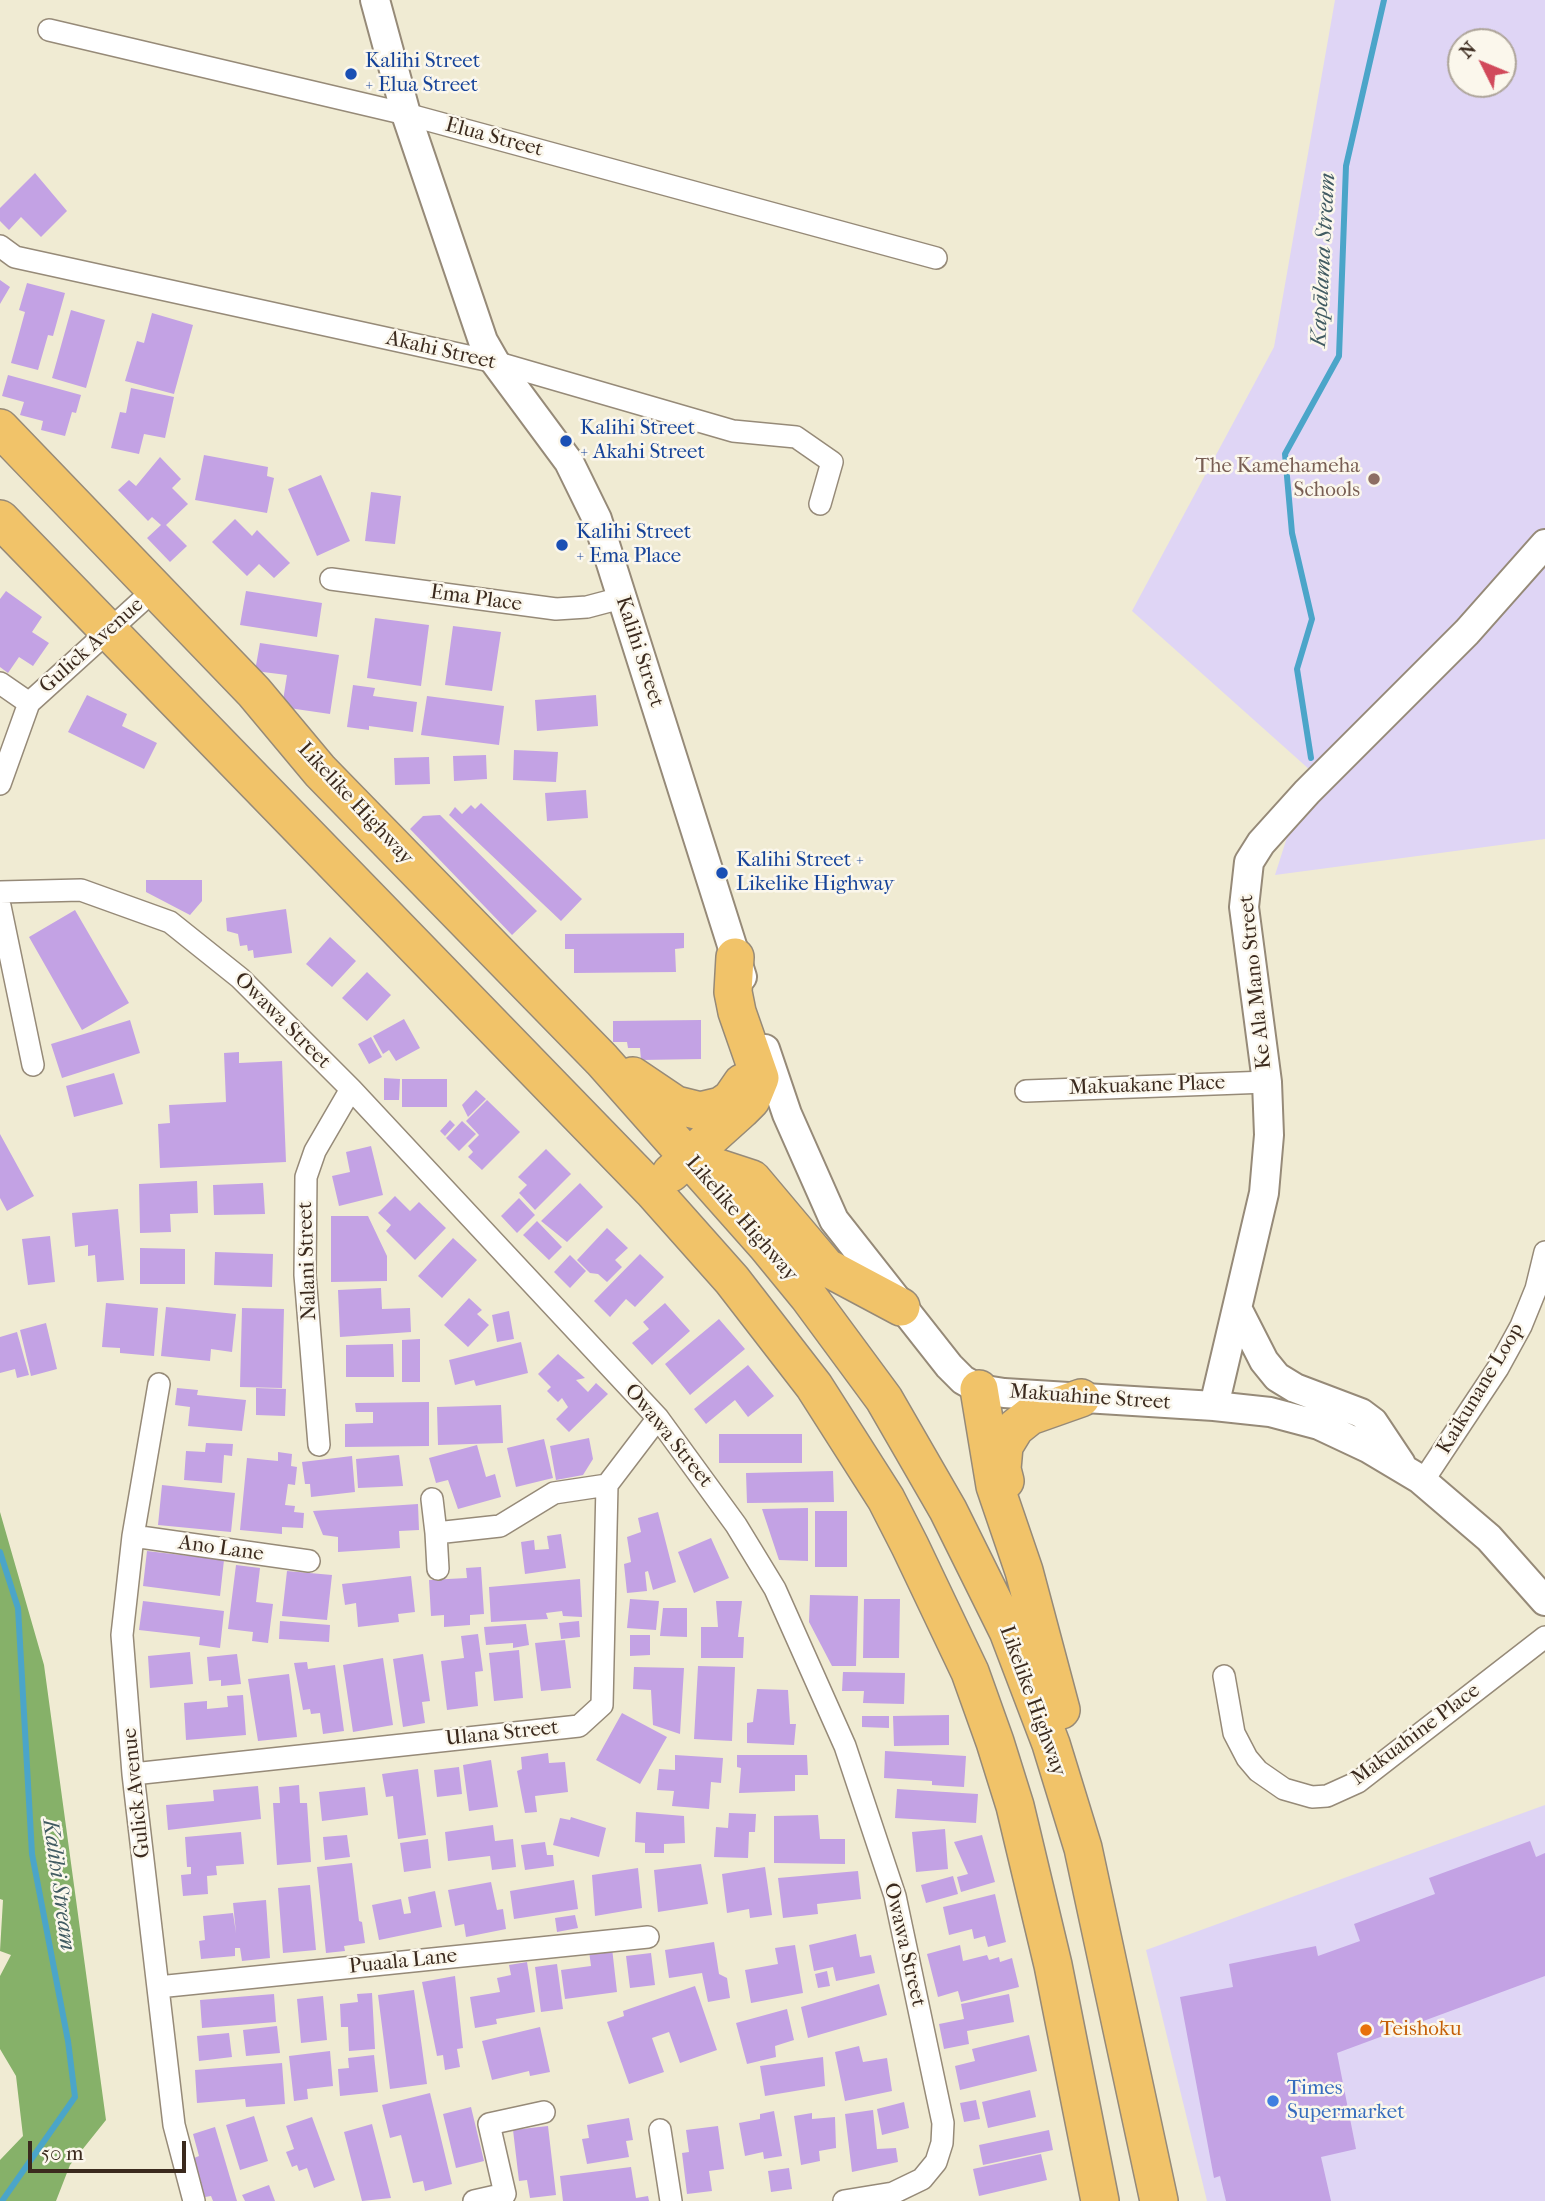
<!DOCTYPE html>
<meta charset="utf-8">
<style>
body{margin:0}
#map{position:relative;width:1545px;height:2201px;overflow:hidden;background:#f0ebd3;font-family:"IM FELL French Canon",serif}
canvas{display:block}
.north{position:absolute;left:1447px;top:28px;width:70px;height:70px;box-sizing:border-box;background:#fbf7ec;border:2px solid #aea59a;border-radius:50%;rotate:313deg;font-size:19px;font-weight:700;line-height:28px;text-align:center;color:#3b2a1e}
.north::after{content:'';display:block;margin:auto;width:24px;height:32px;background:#d1495b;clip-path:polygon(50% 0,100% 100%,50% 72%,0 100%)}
.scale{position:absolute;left:28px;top:2141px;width:158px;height:32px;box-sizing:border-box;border:4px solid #3b2a1e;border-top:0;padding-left:9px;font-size:21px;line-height:24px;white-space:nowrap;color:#3b2a1e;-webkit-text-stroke:5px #fbf7ec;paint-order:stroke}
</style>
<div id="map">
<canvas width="1545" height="2201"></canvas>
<div class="north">N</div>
<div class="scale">50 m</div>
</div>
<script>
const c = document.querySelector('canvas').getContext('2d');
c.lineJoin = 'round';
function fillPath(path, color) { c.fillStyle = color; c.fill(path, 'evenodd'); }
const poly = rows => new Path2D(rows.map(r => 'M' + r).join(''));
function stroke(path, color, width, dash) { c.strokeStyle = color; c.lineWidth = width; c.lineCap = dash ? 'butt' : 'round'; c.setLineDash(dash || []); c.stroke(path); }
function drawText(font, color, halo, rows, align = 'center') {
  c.font = font + ' "IM FELL French Canon",serif'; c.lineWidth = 5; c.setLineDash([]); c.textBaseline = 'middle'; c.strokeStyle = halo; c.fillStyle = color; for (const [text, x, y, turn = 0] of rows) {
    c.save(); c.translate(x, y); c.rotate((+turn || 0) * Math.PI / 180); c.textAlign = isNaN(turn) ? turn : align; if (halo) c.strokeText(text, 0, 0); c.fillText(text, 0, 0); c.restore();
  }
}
fillPath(poly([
 [1335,0,1545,0,1545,839,1275,875,1289,831,1329,787,1132,611,1274,347],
 [1461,42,1503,42,1503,84,1461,84],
 [1545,1805,1545,2201,1207,2201,1146,1950]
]), '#dfd5f5');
fillPath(poly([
 [0,1512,44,1665,106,2120,70,2165,56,2201,0,2201,0,2160,23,2136,16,2076,0,2049,0,1976,11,1955,0,1951,3,1900,0,1899]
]), '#86b169');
stroke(poly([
 [1311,758,1297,669,1312,619,1292,533,1285,454,1339,356,1346,166,1384,0],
 [0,1552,18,1608,32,1854,68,2041,75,2097,2,2201]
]), '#4ba5c9', 6);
fillPath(poly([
 [35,173,67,211,41,237,21,217,9,230,0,221,0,208],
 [0,280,10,287,0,304],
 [27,283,65,293,53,336,48,335,38,370,11,363,25,312,19,310],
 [71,310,105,320,86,388,52,378],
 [152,313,193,325,174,394,125,381,137,341,144,343],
 [8,375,81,395,76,413,72,412,65,436,41,430,43,421,20,415,24,402,2,396],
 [131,388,174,397,165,438,144,434,139,454,111,448,120,412,126,413],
 [204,455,268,467,267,476,274,478,267,513,195,500],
 [160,457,181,479,172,488,188,504,166,525,187,546,170,562,147,538,161,525,152,517,148,521,118,490,129,480,136,486],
 [321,475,350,541,317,556,288,489],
 [371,492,401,496,395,544,365,541],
 [235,519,252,536,257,530,290,563,274,578,259,564,247,576,212,542],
 [6,591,42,617,32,632,49,643,33,666,19,657,8,673,0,667,0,599],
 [246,591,322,603,317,637,240,625],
 [375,618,429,625,421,686,367,678],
 [453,626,501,632,492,691,445,685],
 [260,643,339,655,330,714,282,707,287,675,255,671],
 [353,685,375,688,373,696,417,702,413,732,369,726,369,730,347,727],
 [87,695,127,714,122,726,157,743,144,769,68,732],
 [596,695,598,726,537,731,535,700],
 [427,696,504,706,499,745,421,735],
 [514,750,558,752,556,782,513,780],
 [486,755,487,779,454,781,453,756],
 [429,757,430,784,395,785,394,758],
 [586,790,588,818,547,821,545,793],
 [481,803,582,899,561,921,449,815,455,807,462,814,471,805,475,809],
 [440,815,537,911,512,935,410,829,423,816],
 [146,880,202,880,202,901,190,915,146,892],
 [286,909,292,953,254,958,253,950,248,951,247,945,240,946,238,934,227,931,226,918],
 [75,910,129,1003,82,1030,29,937],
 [684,933,684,948,675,949,676,972,574,973,574,949,565,949,565,934],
 [330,937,356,961,332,987,306,964],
 [367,972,391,995,367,1021,342,998],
 [404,1019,420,1048,396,1061,389,1050,383,1054,373,1036],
 [130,1020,140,1053,62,1078,51,1044],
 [701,1020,701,1059,641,1060,640,1048,628,1048,627,1042,613,1042,613,1021],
 [371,1037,382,1057,369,1064,358,1044],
 [239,1052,239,1063,282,1061,286,1162,160,1168,158,1124,170,1123,169,1105,226,1102,224,1053],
 [114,1073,123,1104,74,1117,66,1086],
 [384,1078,400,1079,399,1100,384,1100],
 [402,1079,447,1079,447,1107,402,1107],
 [476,1090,486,1099,468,1117,462,1105],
 [487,1100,520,1132,482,1170,468,1157,473,1152,468,1146,479,1135,466,1121],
 [450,1120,455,1125,445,1136,440,1131],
 [462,1121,476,1134,459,1151,446,1138],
 [0,1134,34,1196,7,1211,0,1198],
 [371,1146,383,1195,339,1206,332,1176,350,1172,346,1152],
 [546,1149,571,1174,535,1210,519,1193,527,1185,518,1177],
 [197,1181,198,1213,170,1214,171,1232,140,1233,139,1184],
 [263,1183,265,1214,214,1215,213,1185],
 [580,1183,603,1207,567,1242,541,1221],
 [395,1196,410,1211,419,1202,446,1228,415,1260,386,1231,391,1225,378,1213],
 [519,1198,535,1215,517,1233,501,1216],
 [118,1209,124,1280,97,1282,95,1255,88,1256,88,1245,75,1247,72,1213],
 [331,1216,368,1216,387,1256,387,1281,331,1282],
 [537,1221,562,1247,549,1260,523,1235],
 [607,1228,628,1248,615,1260,622,1267,607,1282,598,1274,590,1273,577,1260],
 [50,1236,55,1282,28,1285,22,1239],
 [453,1238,477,1260,442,1298,418,1276],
 [140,1248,185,1249,185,1284,140,1284],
 [215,1252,273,1254,272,1287,214,1285],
 [640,1254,664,1277,635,1307,626,1299,610,1317,594,1301],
 [570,1255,586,1271,570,1288,554,1272],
 [381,1288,382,1309,410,1308,411,1332,340,1337,338,1290],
 [469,1298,482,1310,477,1314,489,1325,468,1347,444,1325],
 [106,1303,158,1308,154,1356,120,1353,120,1348,102,1347],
 [665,1303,690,1331,652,1365,632,1343,649,1329,643,1322],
 [166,1307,236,1314,232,1352,211,1349,210,1361,161,1356],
 [242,1308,284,1309,282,1388,240,1387],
 [509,1311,514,1339,497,1342,492,1315],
 [719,1319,745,1349,690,1395,665,1364],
 [46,1323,57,1369,31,1376,20,1330],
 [17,1332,29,1375,17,1378,15,1369,0,1373,0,1337],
 [420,1339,420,1382,402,1382,402,1340],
 [521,1342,528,1373,476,1386,474,1380,455,1385,449,1360],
 [393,1344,394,1377,346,1377,346,1345],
 [558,1354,585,1378,576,1380,588,1392,596,1383,608,1394,569,1432,556,1419,568,1407,562,1398,558,1402,547,1391,551,1387,538,1374],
 [748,1365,774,1396,748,1417,735,1400,706,1424,694,1409],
 [177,1388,198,1390,197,1395,246,1400,242,1431,188,1426,190,1407,175,1405],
 [256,1388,286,1389,285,1416,256,1415],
 [429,1402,429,1446,345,1447,345,1424,373,1423,373,1412,356,1412,355,1403],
 [501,1405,503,1443,438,1445,437,1407],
 [719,1434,802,1434,802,1463,719,1463],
 [589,1438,593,1459,583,1475,556,1480,550,1446],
 [544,1439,553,1478,516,1487,507,1448],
 [206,1443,233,1444,232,1456,224,1455,222,1483,184,1480,186,1451,205,1452],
 [477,1445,486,1477,495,1474,501,1497,458,1509,448,1480,436,1483,429,1458],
 [278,1452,292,1454,291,1466,297,1467,295,1485,288,1484,285,1505,295,1506,294,1512,304,1513,303,1528,282,1527,282,1534,240,1530,247,1458,278,1461],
 [399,1455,403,1486,358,1488,356,1459],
 [352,1456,355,1492,311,1497,310,1484,305,1484,302,1462],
 [833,1471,834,1502,747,1503,746,1473],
 [162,1485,235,1493,231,1532,158,1525],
 [418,1504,419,1530,399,1531,400,1548,338,1552,338,1537,323,1535,313,1511],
 [808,1508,808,1561,779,1560,762,1509],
 [815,1511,847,1511,847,1567,815,1567],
 [658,1512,676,1582,653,1590,648,1571,645,1572,647,1591,627,1593,624,1564,631,1562,627,1537,641,1532,638,1518],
 [561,1534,566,1568,525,1574,521,1542,534,1540,535,1550,549,1549,547,1536],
 [711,1538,729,1578,694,1593,678,1552],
 [147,1551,224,1560,220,1596,143,1586],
 [236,1565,260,1568,256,1602,273,1604,268,1643,252,1641,253,1632,228,1629],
 [481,1567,484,1614,470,1615,470,1625,444,1627,444,1615,431,1616,429,1580,467,1578,466,1568],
 [287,1571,332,1575,327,1620,282,1616],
 [411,1576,415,1612,398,1614,399,1622,358,1627,356,1603,345,1605,342,1584],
 [580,1579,582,1617,563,1616,562,1611,546,1613,548,1619,491,1622,489,1587],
 [810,1595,858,1596,856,1666,832,1666,809,1622],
 [630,1599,659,1601,656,1630,627,1628],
 [864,1599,900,1599,899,1658,863,1658],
 [143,1601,224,1611,220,1648,199,1645,200,1637,139,1630],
 [716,1601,742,1601,738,1637,744,1637,743,1658,701,1658,701,1627,718,1627],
 [663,1608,687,1608,687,1637,660,1636],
 [280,1621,330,1625,329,1642,279,1639],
 [579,1621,580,1637,561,1639,559,1623],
 [526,1624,529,1645,513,1648,513,1643,486,1645,484,1627],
 [478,1634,483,1671,475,1672,478,1706,447,1710,441,1661,464,1658,461,1636],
 [630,1635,650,1635,650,1655,630,1656],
 [565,1640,571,1688,541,1691,535,1643],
 [519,1650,523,1698,494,1701,489,1653],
 [190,1652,193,1684,150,1688,148,1656],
 [237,1654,241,1684,221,1686,221,1680,209,1681,207,1657],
 [423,1654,430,1701,422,1702,425,1723,403,1727,393,1659],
 [383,1658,393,1725,353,1732,343,1665],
 [307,1662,308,1669,335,1665,344,1731,323,1734,320,1713,311,1714,310,1709,303,1710,294,1663],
 [698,1666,735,1667,732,1741,694,1739],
 [634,1667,684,1668,680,1734,653,1725,651,1690,633,1689],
 [843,1672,905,1673,904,1704,863,1703,864,1691,842,1691],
 [289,1674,297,1737,258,1741,248,1679],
 [757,1689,788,1690,790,1724,796,1724,794,1745,747,1743,747,1723,753,1722],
 [243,1695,246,1735,186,1740,184,1703,207,1701,207,1709,228,1707,227,1696],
 [622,1713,667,1737,640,1784,596,1760],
 [949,1715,949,1745,894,1746,893,1716],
 [862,1716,889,1716,889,1728,862,1727],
 [885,1751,966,1756,964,1787,932,1785,932,1781,884,1778],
 [548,1753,549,1763,565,1762,568,1792,535,1796,537,1812,525,1813,517,1771,522,1769,521,1757],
 [675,1755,723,1758,721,1783,711,1782,709,1809,672,1806,674,1791,657,1790,659,1769,675,1770],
 [737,1755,807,1755,808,1775,795,1775,795,1791,739,1793,741,1768,737,1767],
 [491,1760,498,1807,469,1811,463,1765],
 [459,1767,462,1794,437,1797,434,1770],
 [418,1769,426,1835,398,1839,393,1796,386,1797,382,1774],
 [299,1785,300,1803,307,1803,311,1862,277,1865,273,1803,280,1803,279,1787],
 [258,1786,261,1819,168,1830,166,1805,214,1801,213,1790],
 [365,1787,368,1815,322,1821,319,1792],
 [897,1789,978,1794,976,1823,895,1818],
 [636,1812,684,1816,685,1843,664,1844,664,1853,645,1853,645,1843,635,1842],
 [729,1813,756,1814,755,1832,749,1832,748,1858,714,1857,716,1827,728,1828],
 [818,1815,820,1839,845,1839,845,1864,774,1863,774,1816],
 [571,1817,606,1828,599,1857,553,1845,560,1818,570,1820],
 [493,1825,495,1841,513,1839,516,1867,492,1870,490,1856,448,1861,445,1832],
 [945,1829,948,1869,916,1872,912,1832],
 [241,1832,244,1864,216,1866,217,1875,207,1876,208,1894,183,1896,181,1875,191,1874,191,1867,187,1867,185,1837],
 [347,1835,350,1857,325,1860,323,1837],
 [982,1835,995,1882,961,1892,957,1877,968,1874,954,1842],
 [428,1839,431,1868,404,1872,400,1843],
 [1530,1841,1536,1857,1545,1853,1545,1976,1337,2053,1356,2149,1321,2157,1331,2201,1226,2201,1220,2176,1214,2178,1180,1997,1233,1987,1229,1964,1316,1946,1318,1956,1360,1941,1354,1924,1435,1894,1429,1878],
 [545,1842,547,1855,553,1855,554,1866,525,1870,521,1845],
 [352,1863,359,1921,362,1922,365,1943,344,1946,345,1951,326,1953,317,1867],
 [701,1864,708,1904,658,1912,654,1870],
 [765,1867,772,1915,750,1918,749,1909,727,1913,722,1874],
 [638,1868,642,1908,595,1916,592,1875],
 [858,1871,861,1899,817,1904,818,1914,783,1918,778,1878],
 [953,1876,958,1894,926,1903,921,1885],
 [574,1880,578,1909,514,1919,510,1891],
 [491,1882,497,1910,503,1909,506,1929,466,1937,464,1924,455,1926,448,1890],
 [310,1885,316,1950,283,1953,278,1888],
 [435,1891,442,1927,379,1940,372,1905,401,1899,404,1914,411,1913,408,1897],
 [995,1894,1006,1942,988,1947,985,1936,974,1939,972,1929,949,1935,943,1907],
 [266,1900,270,1958,242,1961,240,1948,235,1948,235,1956,201,1959,199,1941,205,1940,203,1916,233,1913,236,1933,233,1903],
 [575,1915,578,1928,557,1932,555,1918],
 [856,1934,860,1957,871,1955,875,1973,836,1981,833,1967,814,1971,809,1945],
 [714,1942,719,1974,727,1978,730,1998,708,2002,702,1973,669,1978,665,1950],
 [795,1945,803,1993,751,2003,745,1970,778,1964,775,1948],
 [960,1945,963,1961,987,1955,989,1960,999,1957,1000,1962,1012,1958,1019,1987,961,2002,958,1991,938,1997,927,1954],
 [612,1948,617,1992,565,1999,561,1970,591,1966,589,1951],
 [651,1953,655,1985,630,1988,626,1956],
 [527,1962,535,2012,496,2019,497,2024,475,2028,470,1997,500,1992,497,1978,511,1975,509,1965],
 [557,1964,563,2009,541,2012,535,1967],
 [827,1971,830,1986,818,1988,815,1974],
 [455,1976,463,2048,457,2049,460,2067,445,2070,443,2055,437,2056,422,1982],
 [879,1984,887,2015,808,2038,801,2007],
 [695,1986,717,2050,680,2063,669,2032,652,2038,664,2072,629,2084,607,2022,624,2016,623,2011],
 [414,1990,427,2084,390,2089,378,1995],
 [372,1993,375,2049,349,2051,348,2027,341,2027,340,2004,358,2002,357,1994],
 [274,1994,276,2022,202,2028,200,2000],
 [1009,1994,1014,2022,967,2031,969,2044,944,2049,939,2024,964,2019,961,2004],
 [323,1996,327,2040,301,2043,297,1999],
 [787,2009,794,2040,775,2046,776,2057,747,2064,736,2023],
 [277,2026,280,2053,246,2056,243,2030],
 [540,2027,550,2072,530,2076,529,2071,492,2080,482,2041],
 [229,2033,232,2057,199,2061,197,2036],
 [1029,2035,1037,2071,960,2090,955,2066,975,2061,972,2049],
 [859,2046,863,2062,887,2058,892,2091,845,2101,835,2052],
 [330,2051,333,2086,307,2089,308,2099,294,2101,289,2056],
 [374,2055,378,2092,340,2096,338,2069,349,2068,348,2058],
 [823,2057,825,2086,765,2096,760,2066],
 [282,2063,285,2104,246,2107,245,2099,197,2103,195,2070],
 [1030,2090,1036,2117,988,2128,982,2102],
 [430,2093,452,2184,425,2191,423,2181,413,2183,401,2135,390,2138,382,2105],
 [976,2100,980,2119,964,2122,960,2103],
 [904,2102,909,2128,882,2135,877,2109],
 [471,2107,484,2161,456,2168,443,2114],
 [873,2110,877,2149,896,2148,898,2162,852,2172,845,2114],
 [774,2111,782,2156,764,2159,763,2152,745,2156,739,2123,760,2119,760,2114],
 [812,2113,812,2119,835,2117,836,2148,819,2151,820,2161,801,2165,794,2116],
 [254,2116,268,2161,240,2170,226,2125],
 [312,2117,335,2180,314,2188,307,2168,299,2171,297,2165,292,2167,286,2152,294,2149,286,2126],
 [629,2118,633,2140,626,2141,629,2157,587,2164,582,2139,589,2138,587,2125],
 [372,2124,391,2198,362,2201,344,2132],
 [548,2126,556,2195,530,2198,527,2180,519,2181,513,2130],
 [718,2126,724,2169,709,2171,712,2191,687,2194,682,2153,689,2152,686,2130],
 [215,2127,237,2201,213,2201,211,2196,205,2197,194,2158,199,2156,193,2134],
 [1049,2130,1053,2150,983,2165,979,2145],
 [1041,2154,1047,2180,979,2196,973,2169],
 [631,2167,636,2198,648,2196,649,2201,563,2201,560,2176],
 [789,2168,792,2189,771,2192,768,2171],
 [269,2185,275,2201,245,2201,242,2195]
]), '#c3a2e4');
const minor = poly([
 [49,30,406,114,936,258],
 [0,246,15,257,495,362,733,431,796,437,832,462,820,504],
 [331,579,556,609,587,607,621,598],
 [0,683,29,703],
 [0,784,29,703,156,588],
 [0,892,81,890,170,922,240,978,351,1089,658,1418,736,1525,775,1589,845,1746,895,1896,943,2123,942,2143,936,2162,922,2179,893,2193,844,2201],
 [0,906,33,1065],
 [1026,1091,1267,1082],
 [159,1384,133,1536,122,1635,133,1774,174,2125,194,2201],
 [319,1445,305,1275,306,1177,315,1151,351,1089],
 [1423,1481,1498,1368,1521,1326,1536,1289,1545,1252],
 [432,1499,436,1533],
 [133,1536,309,1561],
 [438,1569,436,1533,500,1526,554,1493,607,1485],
 [1224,1676,1234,1733,1247,1758,1258,1771,1284,1789,1312,1797,1327,1796,1358,1782,1545,1637],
 [133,1774,579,1726,602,1705,607,1485,658,1418],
 [158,1987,648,1937],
 [660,2130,671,2201],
 [474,2201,505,2194,489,2124,544,2112]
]);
const tertiary = poly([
 [375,0,406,114,483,341,495,362,569,462,597,519,742,977],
 [765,1049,787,1114,834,1220,949,1366,963,1380,979,1389,1004,1393,1214,1406,1270,1412,1319,1425,1368,1448,1420,1479,1489,1538,1545,1601],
 [1238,1310,1264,1361,1277,1377,1295,1388,1361,1413,1373,1422,1401,1464],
 [1214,1406,1264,1193,1269,1135,1267,1082,1244,907,1249,862,1261,843,1307,792,1467,632,1545,544]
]);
const trunk = poly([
 [0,428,254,692,320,771,602,1060,767,1246,808,1296,884,1399,948,1510,1008,1631,1051,1744,1083,1848,1159,2201],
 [0,519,652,1190,732,1280,814,1386,886,1499,910,1546,970,1672,995,1742,1015,1806,1053,1965,1100,2201],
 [633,1076,676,1105,700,1111,721,1106,731,1099,742,1083],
 [691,1159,752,1179,826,1267,901,1307],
 [671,1173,741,1110,751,1100,760,1078,737,1012,733,992,735,957],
 [979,1389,995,1486,1024,1571,1061,1710],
 [1005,1481,1002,1469,1004,1446,1015,1428,1030,1416,1081,1398]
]);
stroke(minor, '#968a78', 24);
stroke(tertiary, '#968a78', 32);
stroke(trunk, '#968a78', 40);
stroke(minor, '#fff', 21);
stroke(tertiary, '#fff', 28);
stroke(trunk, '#f1c369', 37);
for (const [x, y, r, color] of [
 [351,74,7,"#1a4fb4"],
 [566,441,7,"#1a4fb4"],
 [1374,479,7,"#8d6e63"],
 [562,545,7,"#1a4fb4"],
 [722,873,7,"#1a4fb4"],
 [1366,2030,7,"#e8710a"],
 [1273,2101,7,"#3f7fe0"]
]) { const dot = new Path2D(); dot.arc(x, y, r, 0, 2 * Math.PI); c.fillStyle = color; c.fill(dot); stroke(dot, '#fbf7ec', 2.5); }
drawText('21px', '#164399', '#fbf7ec', [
 ["Kalihi Street",365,62],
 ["+ Elua Street",365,86],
 ["Kalihi Street",580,429],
 ["+ Akahi Street",580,453],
 ["Kalihi Street",576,533],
 ["+ Ema Place",576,557],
 ["Kalihi Street +",736,861],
 ["Likelike Highway",736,885]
], 'left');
drawText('21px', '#3b2a1e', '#fbf7ec', [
 ["Elua Street",494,138,15],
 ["Akahi Street",441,351,13],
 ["Ema Place",476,599,8],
 ["Gulick Avenue",92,646,-42],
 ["Kalihi Street",639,652,72],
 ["Likelike Highway",355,804,47],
 ["Ke Ala Mano Street",1256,982,-96],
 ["Owawa Street",282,1021,45],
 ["Makuakane Place",1147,1086,-2],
 ["Likelike Highway",741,1219,49],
 ["Nalani Street",308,1261,-92],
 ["Kaikunane Loop",1481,1389,-59],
 ["Makuahine Street",1090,1398,4],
 ["Owawa Street",668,1436,51],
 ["Ano Lane",221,1549,8],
 ["Likelike Highway",1032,1701,70],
 ["Ulana Street",502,1734,-6],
 ["Makuahine Place",1416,1735,-37],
 ["Gulick Avenue",137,1793,-96],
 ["Owawa Street",904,1945,77],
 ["Puaala Lane",403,1962,-6]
]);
drawText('21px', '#785e54', '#fbf7ec', [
 ["The Kamehameha",1360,467],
 ["Schools",1360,491]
], 'right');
drawText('21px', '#c56008', '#fbf7ec', [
 ["Teishoku",1380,2030]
], 'left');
drawText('21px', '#366cbe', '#fbf7ec', [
 ["Times",1287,2089],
 ["Supermarket",1287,2113]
], 'left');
drawText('italic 23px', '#415b62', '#fbf7ec', [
 ["Kapālama Stream",1324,260,-87],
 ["Kalihi Stream",58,1885,82]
]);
</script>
